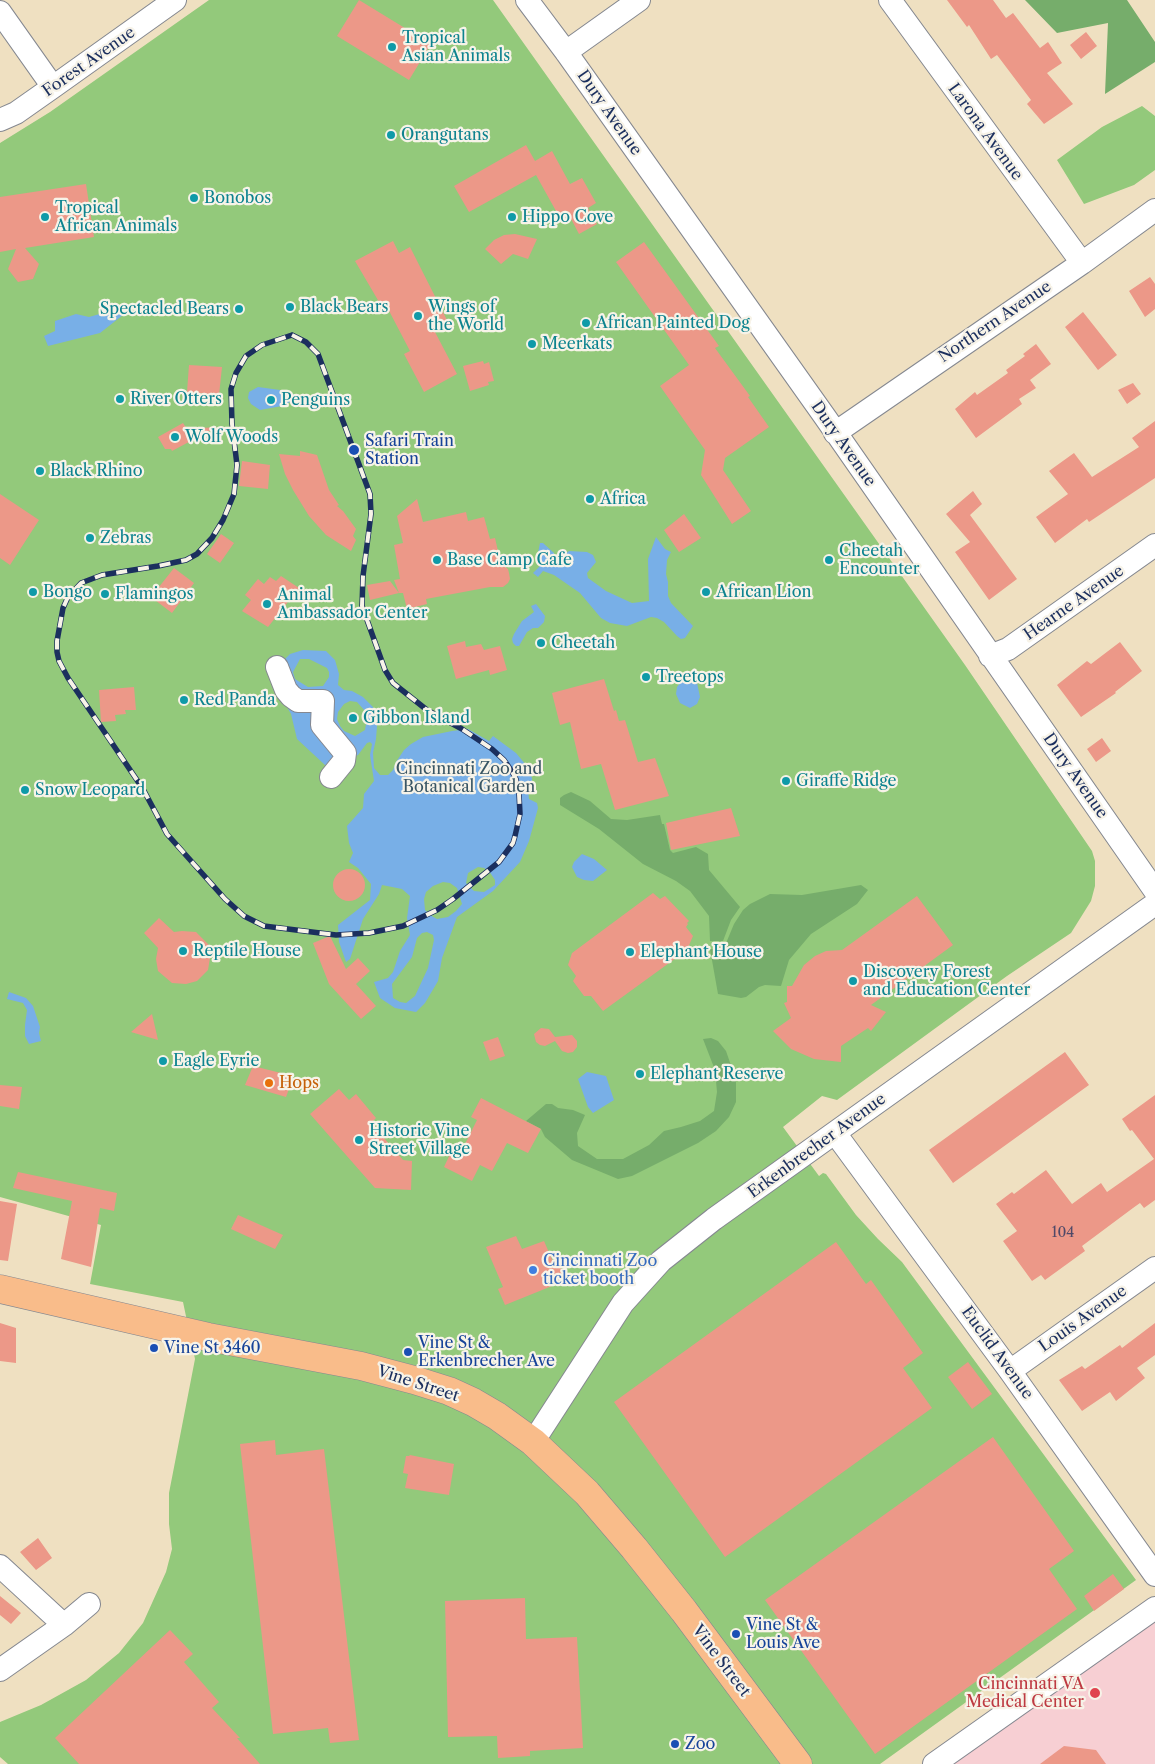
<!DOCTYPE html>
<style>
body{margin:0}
canvas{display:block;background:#efe0c1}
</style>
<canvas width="1155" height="1764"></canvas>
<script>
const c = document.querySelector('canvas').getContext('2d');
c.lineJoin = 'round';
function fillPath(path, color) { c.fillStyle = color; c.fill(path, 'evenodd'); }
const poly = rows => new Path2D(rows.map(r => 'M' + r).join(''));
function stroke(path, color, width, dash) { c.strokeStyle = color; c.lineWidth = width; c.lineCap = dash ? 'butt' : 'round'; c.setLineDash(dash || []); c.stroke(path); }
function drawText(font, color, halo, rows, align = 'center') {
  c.font = font + ' "Libre Caslon Text",serif'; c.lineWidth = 4.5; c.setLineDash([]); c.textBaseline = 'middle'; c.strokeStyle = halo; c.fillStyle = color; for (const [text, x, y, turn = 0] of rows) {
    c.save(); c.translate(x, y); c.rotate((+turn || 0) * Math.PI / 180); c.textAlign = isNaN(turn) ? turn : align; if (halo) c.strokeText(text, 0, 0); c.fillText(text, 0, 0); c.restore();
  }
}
fillPath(poly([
 [1155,1608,1155,1764,934,1764]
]), '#f7cfd3');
fillPath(poly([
 [209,0,493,0,965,665,1092,851,1095,861,1095,886,1091,901,1071,933,1007,976,837,1100,822,1096,783,1127,819,1176,823,1173,826,1174,856,1215,878,1239,902,1262,1136,1580,880,1764,8,1764,0,1757,0,1722,41,1705,86,1680,119,1653,143,1623,166,1572,172,1549,169,1524,169,1493,195,1359,183,1302,90,1284,101,1225,0,1197,0,143,50,112],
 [1142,106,1155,116,1155,170,1134,185,1084,204,1057,160,1102,127]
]), '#93c97b');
fillPath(poly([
 [1025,0,1127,0,1155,42,1155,62,1105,94,1108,23,1057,33],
 [571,792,590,801,611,819,627,820,660,815,662,824,664,824,670,850,673,853,696,847,708,854,709,870,740,907,731,920,723,941,710,941,709,916,690,891,676,881,643,864,599,829,560,805,560,798,564,795],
 [861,885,868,890,857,904,811,934,789,960,781,986,765,985,759,987,746,997,741,998,718,994,710,949,721,949,724,948,734,924,743,910,750,904,770,894,802,895],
 [711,1038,718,1041,726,1051,736,1080,736,1102,729,1117,716,1131,698,1143,632,1176,618,1179,572,1160,545,1137,541,1129,526,1121,546,1104,552,1104,558,1108,573,1110,585,1115,577,1133,578,1146,597,1159,623,1159,649,1145,664,1131,681,1127,700,1121,714,1111,717,1092,715,1070,703,1039]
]), '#76ad6b');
fillPath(poly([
 [110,311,123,315,100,333,48,346,44,336,55,331,55,321,76,314,89,317],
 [258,387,280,390,296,395,292,401,282,406,260,410,251,404,248,398,249,392],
 [656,537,665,549,671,552,667,560,666,574,668,582,668,596,671,603,693,626,685,638,681,639,677,636,664,622,657,618,651,617,627,626,610,623,601,618,580,593,554,575,543,571,538,577,533,573,540,566,537,558,540,543,543,543,554,553,555,558,560,558,569,551,587,552,593,555,596,562,587,573,588,578,606,591,632,603,649,601,648,559],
 [536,604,545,616,544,622,538,628,533,628,527,632,519,646,516,646,513,643,512,639,514,634,522,621,534,612,531,606],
 [303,650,326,651,335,660,339,674,338,685,344,690,352,691,363,697,373,707,377,726,376,739,373,753,374,768,380,775,388,775,393,770,396,762,404,750,411,744,423,737,452,731,468,729,489,741,493,736,516,753,526,765,532,778,532,783,528,789,529,799,537,803,538,808,529,841,520,862,493,891,457,917,442,958,438,981,425,1003,416,1012,395,1008,380,998,374,982,388,978,393,972,400,951,410,935,407,918,410,896,402,889,382,885,379,894,363,919,350,959,346,962,339,942,338,925,370,900,371,884,358,868,349,862,353,853,349,843,347,826,363,808,364,794,374,781,370,755,372,744,370,742,367,743,358,755,351,758,325,765,297,739,291,714,287,707,283,661,290,654],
 [300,659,309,659,327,668,329,672,329,677,323,686,308,687,295,679,293,672],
 [350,701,357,702,365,711,367,719,365,730,355,736,344,731,340,726,337,719,338,712,344,704],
 [478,867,484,868,489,871,495,880,495,885,484,892,474,891,466,883,468,873],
 [443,882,450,883,457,888,462,904,456,911,448,917,437,919,430,915,425,910,424,899,426,892,433,886],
 [427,932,433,935,434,940,428,968,415,996,406,1003,400,1002,393,998,392,984,412,957,417,938,422,933],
 [686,675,696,678,700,697,697,704,690,708,680,703,676,694,677,687],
 [582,854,594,859,607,870,593,881,584,880,577,877,572,867,574,862],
 [9,992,26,998,33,1006,40,1027,39,1033,41,1041,29,1044,25,1036,25,1025,27,1010,23,1003,7,999],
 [587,1072,606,1076,614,1100,593,1113,588,1107,578,1079]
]), '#78afe7');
fillPath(poly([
 [359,0,431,44,409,80,337,36],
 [947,0,993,0,1006,18,1013,13,1040,48,1048,42,1062,63,1047,73,1073,104,1044,124,1027,104,1031,100,997,55,991,59,969,25,967,27],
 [1086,32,1097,46,1081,59,1070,45],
 [526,145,535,161,552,151,570,184,582,178,596,203,588,208,597,224,579,234,569,215,561,220,536,175,469,212,454,186],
 [86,184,94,237,25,248,39,264,33,279,18,282,8,269,16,249,0,252,0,197],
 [515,234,537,239,528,259,513,254,501,264,485,249,494,240,504,235],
 [393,241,399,253,410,247,449,324,435,332,457,374,424,392,404,354,410,351,386,305,382,307,355,261],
 [644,242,719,346,715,348,750,396,748,397,769,427,725,458,723,470,751,511,732,524,701,475,705,450,660,386,689,365,616,262],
 [1150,277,1155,284,1155,309,1145,317,1129,291],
 [1083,312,1117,355,1098,370,1065,327],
 [1036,344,1051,364,1030,380,1036,388,1019,399,1022,404,976,438,955,409,975,392,977,395,1008,373,1006,370,1025,356,1023,354],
 [483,361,484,364,489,362,494,381,488,382,489,385,470,391,463,366],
 [189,365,222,367,219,395,187,392],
 [1133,383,1141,394,1127,404,1118,390],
 [1155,421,1155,478,1089,522,1087,519,1055,543,1036,517,1068,494,1049,471,1074,453,1092,477,1139,447,1132,438],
 [183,423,187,429,217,427,172,451,171,449,165,449,158,437],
 [300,451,317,455,329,490,339,505,337,506,343,511,356,529,353,536,356,540,351,551,326,535,309,516,293,490,285,474,279,454,300,456],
 [242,461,270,465,268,489,239,486],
 [973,491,982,504,970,515,1017,579,989,600,955,552,970,542,946,514],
 [0,494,39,520,10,565,0,558],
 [417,499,423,522,466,512,468,521,484,517,490,539,495,538,501,564,508,569,509,573,510,579,508,583,503,587,490,587,426,599,427,604,407,609,403,593,399,593,394,580,400,579,394,545,403,543,397,516],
 [684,514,701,538,679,552,664,530],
 [221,534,234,543,220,563,207,554],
 [174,568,194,583,172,613,151,597],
 [281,576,299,588,268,627,242,611,251,600,245,595,258,579,264,584,270,577,276,581],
 [390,581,399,593,370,600,367,585],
 [465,641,466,647,481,644,484,650,500,646,507,670,490,675,489,670,456,679,447,646],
 [1120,642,1142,671,1115,692,1116,693,1081,717,1057,685,1087,661,1091,664],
 [604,679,614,711,616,710,619,721,625,720,638,762,655,758,669,796,615,810,601,764,581,769,570,722,560,725,552,693],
 [134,687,136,710,125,710,126,714,115,715,116,721,101,722,99,690],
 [1102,738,1111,751,1096,762,1087,749],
 [731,808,740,836,671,850,666,823],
 '333 885a16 16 0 1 1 32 0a16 16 0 1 1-32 0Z',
 [653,893,660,899,665,896,689,921,687,923,688,924,686,927,693,936,687,950,603,1011,591,996,584,996,573,981,576,976,568,965,572,953],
 [917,896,953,945,871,1005,886,1012,871,1031,868,1028,841,1046,841,1062,814,1059,791,1049,773,1031,791,1018,784,1003,787,1002,787,986,792,986,804,965,815,956,826,951,842,950],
 [159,918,174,932,182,931,196,932,209,945,210,958,208,970,197,981,186,984,172,983,158,971,156,959,158,948,144,933],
 [330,936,346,969,358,958,370,971,356,984,376,1006,361,1019,329,984,313,943],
 [152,1014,158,1040,131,1032],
 [541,1028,549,1029,555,1037,572,1035,577,1041,577,1047,573,1052,568,1053,562,1051,555,1041,545,1046,540,1045,536,1042,534,1034],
 [498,1037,505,1056,490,1061,483,1042],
 [1065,1052,1089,1085,953,1183,929,1150],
 [253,1066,289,1075,288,1079,292,1081,286,1097,245,1085],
 [0,1085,22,1087,19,1109,0,1106],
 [339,1089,349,1100,356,1094,376,1118,371,1123,403,1160,412,1161,411,1190,375,1188,310,1114],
 [1155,1095,1155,1200,1144,1208,1140,1203,1133,1208,1082,1246,1085,1251,1045,1280,1041,1275,1032,1281,1003,1241,1017,1231,996,1204,1012,1192,1014,1194,1046,1170,1072,1204,1101,1183,1107,1192,1154,1159,1132,1130,1130,1131,1122,1119],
 [481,1098,541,1129,528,1153,507,1143,492,1171,480,1165,472,1181,444,1167,453,1148,461,1152,477,1120,471,1117],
 [18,1172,117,1193,114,1211,100,1208,91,1267,61,1259,72,1201,13,1188],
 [0,1201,17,1204,8,1261,0,1260],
 [238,1215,283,1235,275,1249,231,1229],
 [516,1236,522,1249,544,1241,554,1264,565,1271,557,1284,505,1305,498,1289,503,1287,486,1247],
 [836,1242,866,1284,871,1280,923,1353,903,1368,932,1408,725,1557,614,1402],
 [0,1323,16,1328,16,1363,0,1361],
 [1155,1323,1155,1355,1137,1368,1145,1378,1116,1401,1110,1392,1082,1411,1059,1380,1082,1366,1085,1369,1120,1345,1122,1348],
 [968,1362,992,1394,972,1409,948,1377],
 [993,1437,1074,1551,1049,1569,1077,1609,875,1754,765,1600],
 [275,1440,276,1455,324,1449,359,1740,330,1743,328,1728,273,1734,240,1444],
 [410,1455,454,1464,449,1495,405,1488,408,1474,403,1473,406,1456,409,1456],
 [38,1538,52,1558,36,1570,20,1552],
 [1113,1574,1124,1589,1094,1611,1084,1596],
 [0,1596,21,1613,11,1624,0,1615],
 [525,1598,526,1639,577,1637,583,1748,530,1751,530,1756,498,1758,497,1736,448,1737,445,1601],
 [170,1630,193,1654,184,1662,219,1702,212,1708,240,1738,237,1738,260,1764,79,1764,55,1738],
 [1064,1746,1096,1750,1106,1764,1040,1764]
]), '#ec9888');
const minor = poly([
 [527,0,566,52,825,417,1155,891],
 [890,0,1082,263],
 [0,12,53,87],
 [566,52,639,0],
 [0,120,16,113,53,87,175,0],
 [835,433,1082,263,1155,210],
 [990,656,1008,649,1155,545],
 [277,667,286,690,291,696,298,701,323,701,322,725,345,753,344,761,331,777],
 [835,1133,1010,1371,1155,1575],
 [1010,1371,1155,1268],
 [533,1442,623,1303,661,1261,714,1219,1155,904],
 [0,1566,64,1625],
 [0,1670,64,1625,89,1604],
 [934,1764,1155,1608]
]);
const major = poly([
 [0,1289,208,1337,361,1366,414,1380,449,1391,473,1402,497,1416,533,1442,587,1493,634,1548,684,1611,798,1764]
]);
stroke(minor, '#858890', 24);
stroke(major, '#858890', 29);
stroke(minor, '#fff', 22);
stroke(major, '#f9bc8a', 28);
const rail = poly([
 [292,335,306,342,318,354,370,494,371,514,363,576,362,606,385,670,393,683,427,710,462,729,492,749,504,760,511,770,516,779,519,794,520,814,515,836,513,843,499,862,453,899,437,910,403,926,369,933,336,935,264,926,244,916,225,899,167,834,143,789,68,678,59,661,57,652,57,641,63,608,68,597,81,583,102,575,158,566,186,560,197,554,212,538,223,520,234,494,237,465,232,424,231,389,236,373,246,356,262,345,292,335]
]);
stroke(rail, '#1b2f5e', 5.5);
stroke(rail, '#f7f3e8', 4, [11]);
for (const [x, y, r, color] of [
 [392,47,5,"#0f9aa8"],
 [391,135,5,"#0f9aa8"],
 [194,198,5,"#0f9aa8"],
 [45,217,5,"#0f9aa8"],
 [512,217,5,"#0f9aa8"],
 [290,307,5,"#0f9aa8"],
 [239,309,5,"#0f9aa8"],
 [418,316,5,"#0f9aa8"],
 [586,323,5,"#0f9aa8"],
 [532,344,5,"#0f9aa8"],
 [120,399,5,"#0f9aa8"],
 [271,400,5,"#0f9aa8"],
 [175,437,5,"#0f9aa8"],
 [354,450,6,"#1a4fb4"],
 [40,471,5,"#0f9aa8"],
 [590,499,5,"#0f9aa8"],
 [90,538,5,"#0f9aa8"],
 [437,560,5,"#0f9aa8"],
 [829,560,5,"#0f9aa8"],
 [33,592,5,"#0f9aa8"],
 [706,592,5,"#0f9aa8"],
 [105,594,5,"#0f9aa8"],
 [267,604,5,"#0f9aa8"],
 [541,643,5,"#0f9aa8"],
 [646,677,5,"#0f9aa8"],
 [184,700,5,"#0f9aa8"],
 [353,718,5,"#0f9aa8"],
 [786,781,5,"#0f9aa8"],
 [25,790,5,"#0f9aa8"],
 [183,951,5,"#0f9aa8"],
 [630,952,5,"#0f9aa8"],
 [853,981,5,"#0f9aa8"],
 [163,1061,5,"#0f9aa8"],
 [640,1074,5,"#0f9aa8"],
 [269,1083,5,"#e8710a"],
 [359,1140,5,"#0f9aa8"],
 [533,1270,5,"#3f7fe0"],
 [154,1348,5,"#1a4fb4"],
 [408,1352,5,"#1a4fb4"],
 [736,1634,5,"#1a4fb4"],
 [1095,1693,6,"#e0444e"],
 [675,1744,5,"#1a4fb4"]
]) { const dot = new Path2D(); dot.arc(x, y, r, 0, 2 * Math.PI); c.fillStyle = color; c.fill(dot); stroke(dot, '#f7f3e8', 2); }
drawText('14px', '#4f4968', null, [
 ["104",1063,1233]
]);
drawText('16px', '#0d838f', '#f7f3e8', [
 ["Tropical",402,38],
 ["Asian Animals",402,56],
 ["Orangutans",401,135],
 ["Bonobos",204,198],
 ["Tropical",55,208],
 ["African Animals",55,226],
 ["Hippo Cove",522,217],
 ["Black Bears",300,307],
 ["Wings of",428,307],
 ["the World",428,325],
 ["Spectacled Bears",229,309,"right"],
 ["African Painted Dog",596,323],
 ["Meerkats",542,344],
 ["River Otters",130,399],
 ["Penguins",281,400],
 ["Wolf Woods",185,437],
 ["Black Rhino",50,471],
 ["Africa",600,499],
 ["Zebras",100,538],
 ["Cheetah",839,551],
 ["Encounter",839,569],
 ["Base Camp Cafe",447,560],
 ["Bongo",43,592],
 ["African Lion",716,592],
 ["Flamingos",115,594],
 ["Animal",277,595],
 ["Ambassador Center",277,613],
 ["Cheetah",551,643],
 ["Treetops",656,677],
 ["Red Panda",194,700],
 ["Gibbon Island",363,718],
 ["Giraffe Ridge",796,781],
 ["Snow Leopard",35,790],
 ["Reptile House",193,951],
 ["Elephant House",640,952],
 ["Discovery Forest",863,972],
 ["and Education Center",863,990],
 ["Eagle Eyrie",173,1061],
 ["Elephant Reserve",650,1074],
 ["Historic Vine",369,1131],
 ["Street Village",369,1149]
], 'left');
drawText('16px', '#1b2f5e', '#f7f3e8', [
 ["Forest Avenue",89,62,-35],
 ["Dury Avenue",609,113,55],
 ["Larona Avenue",985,132,54],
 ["Northern Avenue",995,322,-34],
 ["Dury Avenue",843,444,55],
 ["Hearne Avenue",1074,603,-35],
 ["Dury Avenue",1075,776,55],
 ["Erkenbrecher Avenue",817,1146,-36],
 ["Louis Avenue",1083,1319,-35],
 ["Euclid Avenue",997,1353,54],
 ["Vine Street",418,1384,18],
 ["Vine Street",721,1661,53]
]);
drawText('16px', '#164399', '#f7f3e8', [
 ["Safari Train",365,441],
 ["Station",365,459],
 ["Vine St &",418,1343],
 ["Erkenbrecher Ave",418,1361],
 ["Vine St 3460",164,1348],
 ["Vine St &",746,1625],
 ["Louis Ave",746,1643],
 ["Zoo",685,1744]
], 'left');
drawText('16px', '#395665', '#f7f3e8', [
 ["Cincinnati Zoo and",469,769],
 ["Botanical Garden",469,787]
]);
drawText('16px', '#c56008', '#f7f3e8', [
 ["Hops",279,1083]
], 'left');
drawText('16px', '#366cbe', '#f7f3e8', [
 ["Cincinnati Zoo",543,1261],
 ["ticket booth",543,1279]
], 'left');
drawText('16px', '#be3a42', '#f7f3e8', [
 ["Cincinnati VA",1084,1684],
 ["Medical Center",1084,1702]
], 'right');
</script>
